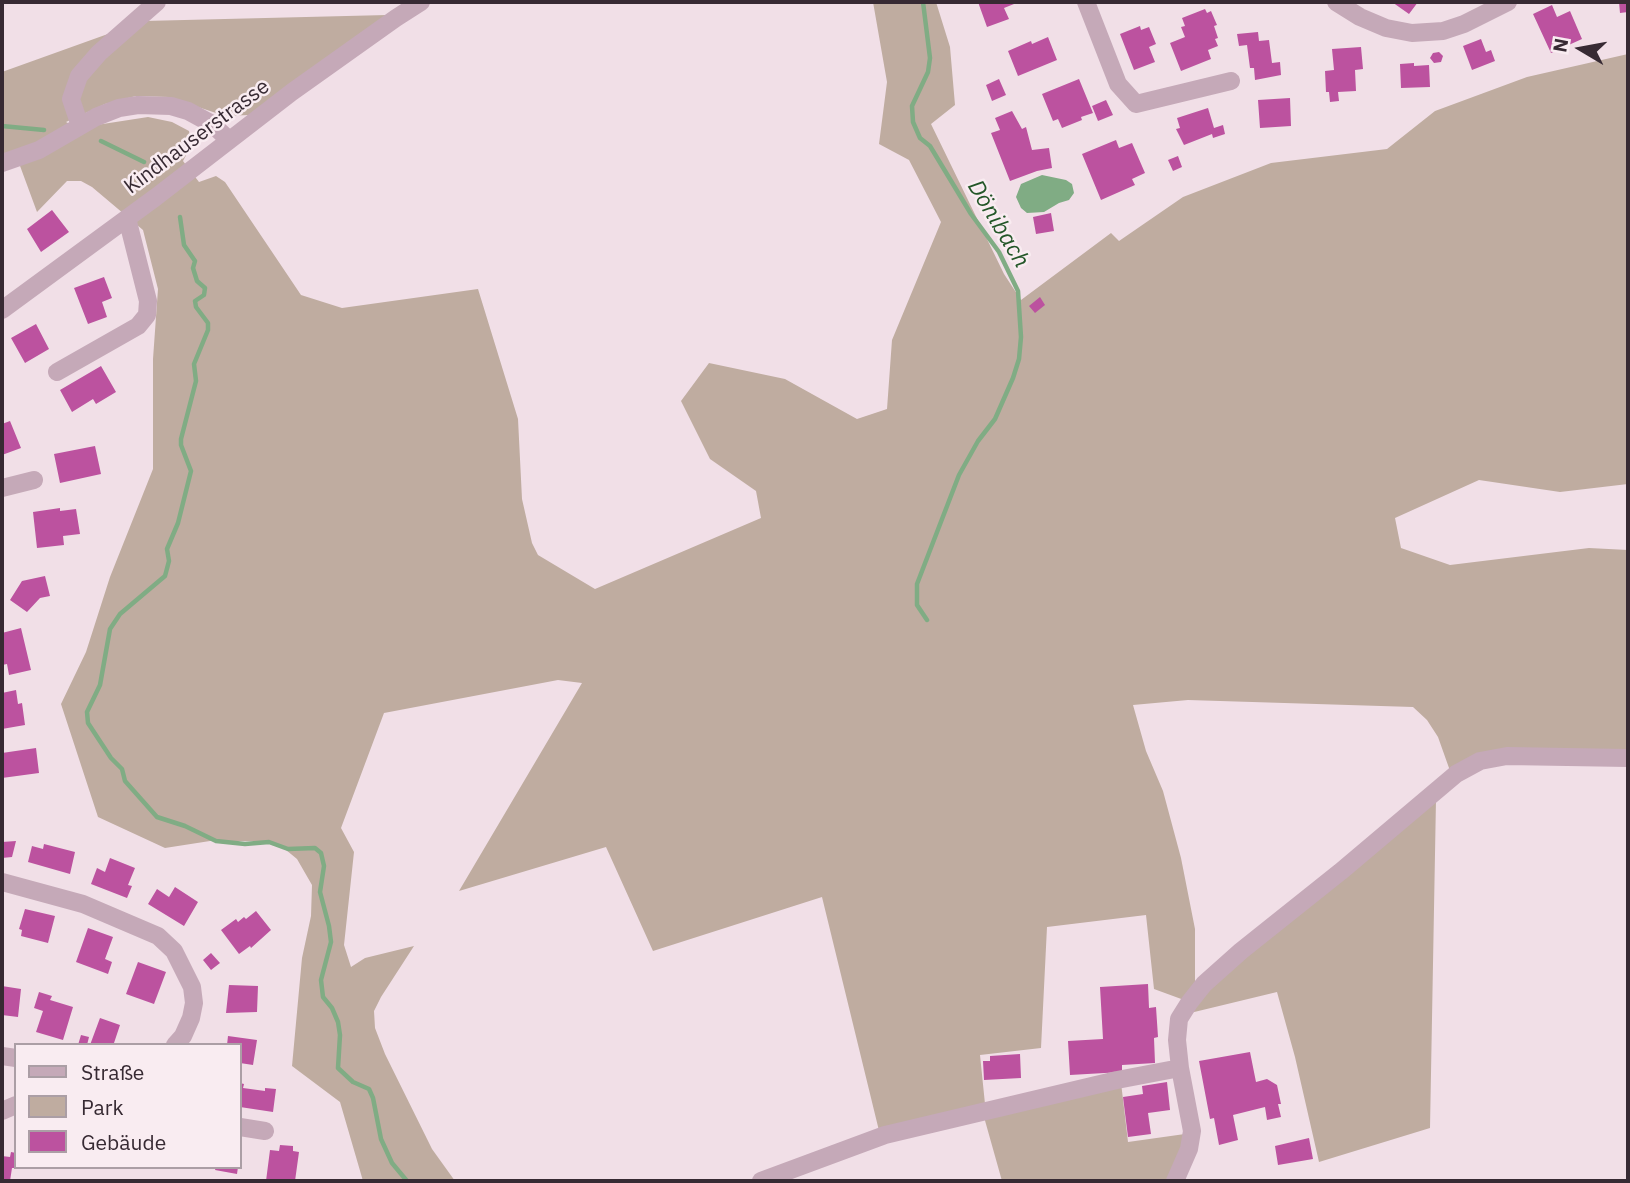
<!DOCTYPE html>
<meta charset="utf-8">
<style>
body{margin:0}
#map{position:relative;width:1630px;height:1183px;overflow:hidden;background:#f1dfe7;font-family:"IBM Plex Sans",sans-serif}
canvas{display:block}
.frame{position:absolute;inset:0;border:4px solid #372a33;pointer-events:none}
.legend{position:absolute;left:14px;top:1043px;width:228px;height:126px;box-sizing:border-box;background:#f9ecf1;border:2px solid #ab9ea5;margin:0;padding:9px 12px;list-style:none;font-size:21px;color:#372a33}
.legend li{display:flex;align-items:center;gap:14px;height:35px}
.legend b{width:35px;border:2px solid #ab9ea5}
.north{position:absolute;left:1546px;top:14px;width:70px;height:70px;-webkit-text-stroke:5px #f9ecf1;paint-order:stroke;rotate:280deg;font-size:19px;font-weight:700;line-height:28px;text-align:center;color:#372a33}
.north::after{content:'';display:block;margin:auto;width:24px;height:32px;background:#372a33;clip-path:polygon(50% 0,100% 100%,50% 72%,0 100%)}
</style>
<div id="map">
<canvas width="1630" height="1183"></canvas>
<div class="frame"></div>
<ul class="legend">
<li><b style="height:9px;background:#c5a9b8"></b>Straße</li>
<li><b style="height:19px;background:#bfaca0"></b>Park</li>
<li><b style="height:19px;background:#bc529f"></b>Gebäude</li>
</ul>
<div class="north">N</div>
</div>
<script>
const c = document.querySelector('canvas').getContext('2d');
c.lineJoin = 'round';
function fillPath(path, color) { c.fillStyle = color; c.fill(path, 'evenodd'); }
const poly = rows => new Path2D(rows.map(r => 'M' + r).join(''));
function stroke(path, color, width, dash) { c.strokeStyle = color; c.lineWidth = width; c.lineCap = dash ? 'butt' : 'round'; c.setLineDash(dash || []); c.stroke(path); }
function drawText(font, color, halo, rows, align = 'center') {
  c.font = font + ' "IBM Plex Sans",sans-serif'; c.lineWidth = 5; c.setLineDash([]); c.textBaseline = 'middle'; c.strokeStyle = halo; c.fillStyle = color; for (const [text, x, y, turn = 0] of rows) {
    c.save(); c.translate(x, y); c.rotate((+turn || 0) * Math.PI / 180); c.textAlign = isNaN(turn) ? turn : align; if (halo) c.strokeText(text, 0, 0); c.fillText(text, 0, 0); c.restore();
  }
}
fillPath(poly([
 [873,2,936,2,950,47,955,105,931,124,1004,274,1021,300,1111,233,1119,241,1183,197,1271,163,1387,149,1435,111,1527,77,1628,54,1628,484,1560,492,1479,480,1395,518,1401,548,1450,565,1589,548,1628,550,1628,764,1509,762,1480,768,1454,782,1438,737,1427,720,1413,707,1188,700,1133,705,1146,751,1163,791,1181,858,1195,929,1195,985,1436,799,1430,1128,1319,1162,1295,1057,1277,992,1186,1014,1184,1000,1154,989,1146,915,1047,927,1041,1048,980,1055,985,1104,1120,1074,1128,1142,1192,1133,1178,1181,1002,1181,984,1117,882,1143,822,897,653,951,606,847,459,891,582,683,558,680,384,713,341,828,354,852,344,945,351,967,365,958,414,946,381,997,374,1011,375,1028,385,1054,432,1149,455,1181,363,1181,340,1102,292,1066,302,958,311,916,312,885,297,859,280,845,259,841,210,841,165,848,98,817,61,704,86,652,110,577,153,469,153,359,158,289,143,230,92,187,81,181,67,181,37,212,16,155,2,158,2,72,144,21,387,15,249,115,225,116,168,97,136,96,105,104,66,122,77,128,148,117,172,122,189,131,191,146,183,161,199,182,216,176,225,182,301,295,342,308,478,289,518,419,522,499,532,543,538,555,595,589,761,518,756,491,710,459,681,401,709,363,785,379,857,419,887,409,892,340,941,222,909,160,879,144,887,82]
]), '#bfaca0');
fillPath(poly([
 [1042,175,1066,180,1072,184,1074,193,1069,200,1059,203,1044,212,1027,213,1021,208,1016,197,1021,184]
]), '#80ac84');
stroke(poly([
 [923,2,930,58,928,72,912,106,913,122,920,138,930,146,971,214,999,252,1018,291,1021,337,1019,359,1013,378,995,419,978,441,959,475,917,584,917,605,927,620],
 [2,126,44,130],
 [101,141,144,162],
 [180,217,184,245,195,261,193,268,197,281,205,288,204,295,195,301,196,307,208,323,208,330,194,364,196,381,181,439,181,445,191,471,178,523,167,549,169,561,165,576,120,614,110,629,100,685,87,712,88,723,111,758,122,769,125,781,157,817,185,826,216,841,245,844,269,842,288,849,315,848,321,853,324,866,320,892,329,926,331,942,321,980,323,997,332,1008,338,1022,340,1035,338,1068,353,1082,369,1089,373,1098,381,1139,392,1163,407,1181]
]), '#80ac84', 4.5);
fillPath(poly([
 [978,2,1019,2,1004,8,1009,19,987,27],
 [1392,2,1418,2,1409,14],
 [1619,2,1628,2,1628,12,1620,13],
 [1552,5,1557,17,1570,11,1582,39,1551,53,1533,14],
 [1205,9,1207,13,1211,11,1217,25,1214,26,1218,38,1215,39,1218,46,1208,50,1211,59,1181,71,1170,43,1185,37,1181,27,1185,26,1182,18],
 [1140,26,1141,30,1149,27,1156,44,1149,47,1155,62,1134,70,1120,34],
 [1258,32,1259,41,1269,40,1272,63,1280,62,1281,75,1255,80,1254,68,1250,68,1247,45,1239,46,1237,34],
 [1048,37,1057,60,1018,76,1008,51,1031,41,1032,44],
 [1481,39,1486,52,1491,50,1495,61,1472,70,1463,46],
 [1361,47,1363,69,1355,70,1356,91,1338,92,1339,101,1330,102,1329,92,1326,92,1325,71,1334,70,1332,49],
 [1439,52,1443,56,1441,62,1434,63,1430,58,1433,53],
 [1414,63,1414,66,1429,65,1430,87,1401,88,1400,64],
 [999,79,1006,95,992,101,986,85],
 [1079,79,1093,113,1081,117,1082,120,1062,128,1058,119,1053,121,1042,94],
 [1290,98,1291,126,1260,128,1258,100],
 [1106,100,1113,115,1098,121,1092,106],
 [1208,108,1214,128,1223,125,1225,134,1213,138,1212,134,1184,145,1176,129,1180,128,1177,118],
 [1012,111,1022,129,1026,127,1032,150,1049,148,1052,168,1037,171,1010,181,991,133,1000,130,995,118],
 [1116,140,1119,148,1132,143,1145,173,1132,179,1135,185,1101,200,1082,154],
 [1178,156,1182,167,1173,171,1168,160],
 [52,210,69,232,41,252,27,229],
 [1051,213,1054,231,1036,234,1033,217],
 [104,277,112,298,102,302,107,317,88,324,74,288],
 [1040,297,1045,305,1035,313,1029,306],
 [36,324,49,349,25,363,11,338],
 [101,366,116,392,96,404,93,399,72,412,60,390],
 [10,421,21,448,2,455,2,424],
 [95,446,101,474,60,483,54,454],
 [60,508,60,511,76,509,80,534,63,536,64,545,37,548,33,512],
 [45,576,50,596,40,598,27,612,10,600,22,581],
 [21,628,31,670,9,675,7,664,2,665,2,633],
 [16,690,18,704,22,703,25,725,2,729,2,693],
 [36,748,39,773,2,778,2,753],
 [16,841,12,857,2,858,2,842],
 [44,844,75,852,70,874,28,862,32,846,43,849],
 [110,858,135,868,128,885,132,886,127,898,91,884,97,868,105,872],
 [175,887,198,902,184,926,148,904,157,889,169,897],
 [25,909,55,916,48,943,21,936,22,930,19,929],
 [256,911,271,930,251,948,250,946,239,954,221,930,236,919,238,922,244,917,246,919],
 [88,928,113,937,105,959,112,962,108,974,76,962],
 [211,953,220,963,211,970,203,960],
 [138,962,166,972,154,1004,126,994],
 [1148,984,1149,1008,1156,1007,1158,1037,1154,1038,1155,1063,1122,1065,1122,1072,1070,1075,1068,1041,1103,1039,1100,987],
 [229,985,258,986,257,1012,226,1013],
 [2,986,21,989,18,1017,2,1015],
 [39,992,52,996,50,1000,73,1007,63,1040,36,1032,43,1011,34,1008],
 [100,1018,120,1025,114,1043,90,1045],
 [81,1035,89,1037,87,1045,78,1045],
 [228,1036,257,1040,253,1065,240,1063,240,1045,227,1045],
 [1250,1052,1256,1082,1267,1079,1277,1085,1281,1104,1278,1104,1281,1117,1267,1120,1265,1107,1233,1115,1238,1140,1219,1145,1214,1118,1210,1119,1199,1061],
 [1020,1054,1021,1078,984,1080,983,1061,990,1061,990,1056],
 [1167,1082,1170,1110,1148,1113,1151,1134,1128,1137,1123,1097,1143,1094,1142,1086],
 [240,1083,244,1084,243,1088,265,1091,265,1088,276,1089,273,1112,240,1107],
 [1309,1138,1313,1159,1278,1165,1275,1146],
 [280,1145,293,1146,293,1151,299,1152,295,1181,266,1181,270,1150,279,1151],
 [11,1152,16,1153,16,1168,12,1168,10,1181,2,1181,2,1156,10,1157],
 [216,1167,238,1167,237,1174,215,1170]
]), '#bc529f');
stroke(poly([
 [1086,2,1118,84,1136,104,1231,81],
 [1336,2,1360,17,1386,28,1412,33,1443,31,1464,24,1508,2],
 [80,126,71,99,79,76,99,53,157,2],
 [2,163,39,150,96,117,119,108,138,105,171,106,188,111,212,124,229,140],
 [2,310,156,197,292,92,396,18,421,2],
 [57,372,138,326,147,315,148,301,127,218],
 [2,488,34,480],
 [2,882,83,904,158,936,174,951,192,987,194,1003,191,1018,183,1036,175,1045],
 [2,1056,16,1058],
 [1180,1068,1177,1040,1179,1019,1189,1003,1204,984,1241,951,1340,872,1456,774,1480,761,1507,756,1628,758],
 [2,1111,16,1105],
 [240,1127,265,1131],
 [761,1181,885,1135,1117,1080,1180,1068,1192,1131,1189,1149,1175,1181]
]), '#c5a9b8', 18);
drawText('21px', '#372a33', '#f9ecf1', [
 ["Kindhauserstrasse",197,137,-37]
]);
drawText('italic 23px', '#235628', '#f9ecf1', [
 ["Dönibach",998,224,59]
]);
</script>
